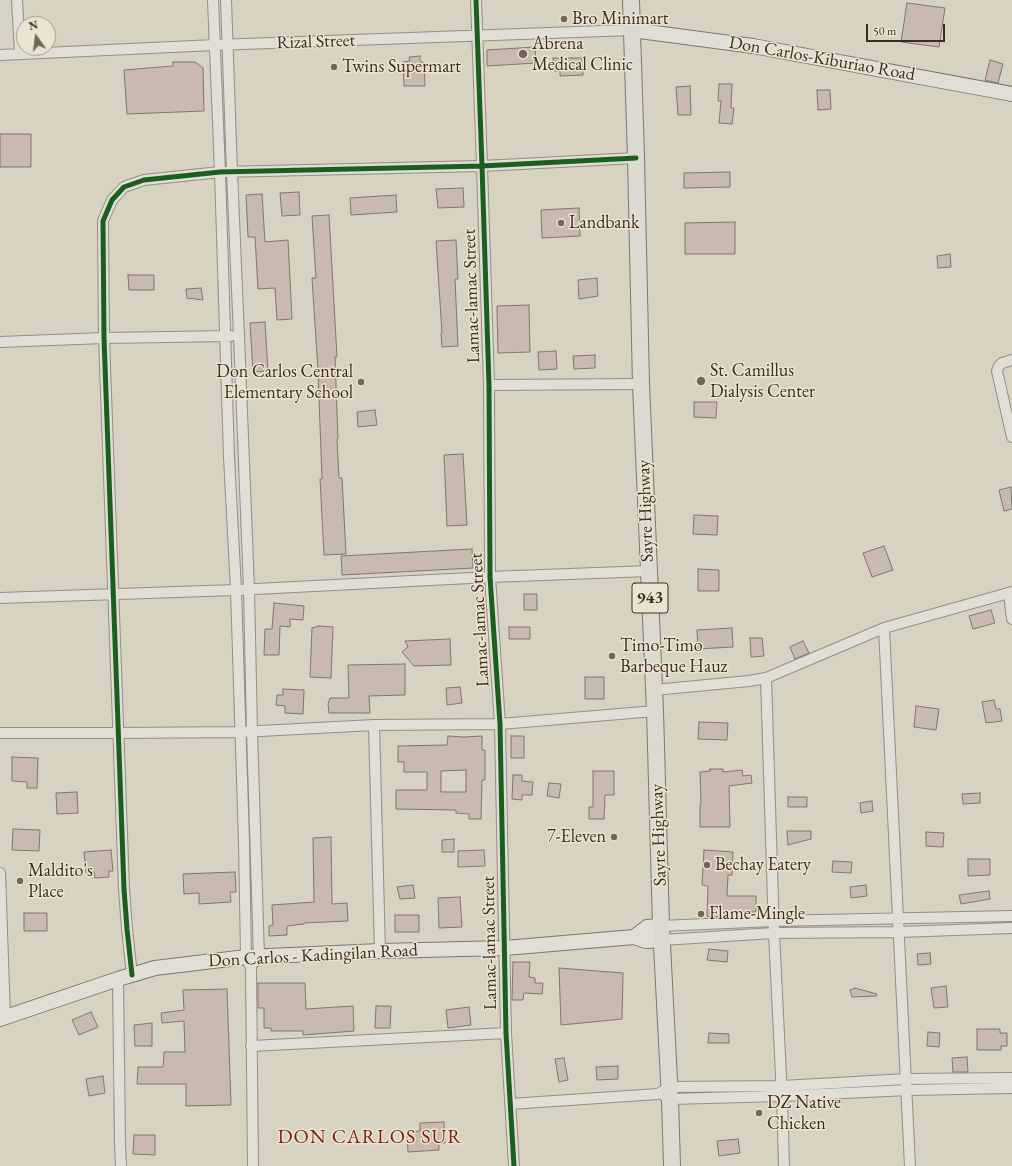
<!DOCTYPE html>
<style>
body{margin:0}
#map{position:relative;width:1012px;height:1166px;overflow:hidden;background:#d8d2c2;font-family:"EB Garamond",serif}
canvas{display:block}
.north{position:absolute;left:16px;top:16px;width:40px;height:40px;box-sizing:border-box;background:#ebe4d2;border:1px solid #a69a8a;border-radius:50%;rotate:346deg;font-size:11px;font-weight:700;line-height:16px;text-align:center;color:#3e2c1e}
.north::after{content:'';display:block;margin:auto;width:14px;height:18px;background:#746657;clip-path:polygon(50% 0,100% 100%,50% 72%,0 100%)}
.scale{position:absolute;left:866px;top:24px;width:79px;height:18px;box-sizing:border-box;border:2px solid #3e2c1e;border-top:0;padding-left:5px;font-size:12px;line-height:14px;white-space:nowrap;color:#3e2c1e;-webkit-text-stroke:3px #ebe4d2;paint-order:stroke}
</style>
<div id="map">
<canvas width="1012" height="1166"></canvas>
<div class="north">N</div>
<div class="scale">50 m</div>
</div>
<script>
const c = document.querySelector('canvas').getContext('2d');
c.lineJoin = 'round';
function fillPath(path, color) { c.fillStyle = color; c.fill(path, 'evenodd'); }
const poly = rows => new Path2D(rows.map(r => 'M' + r).join(''));
function stroke(path, color, width, dash) { c.strokeStyle = color; c.lineWidth = width; c.lineCap = dash ? 'butt' : 'round'; c.setLineDash(dash || []); c.stroke(path); }
function drawText(font, color, halo, rows, align = 'center') {
  c.font = font + ' "EB Garamond",serif'; c.lineWidth = 3; c.setLineDash([]); c.textBaseline = 'middle'; c.strokeStyle = halo; c.fillStyle = color; for (const [text, x, y, turn = 0] of rows) {
    c.save(); c.translate(x, y); c.rotate((+turn || 0) * Math.PI / 180); c.textAlign = isNaN(turn) ? turn : align; if (halo) c.strokeText(text, 0, 0); c.fillText(text, 0, 0); c.restore();
  }
}
const building = poly([
 [907,3,945,8,939,47,901,42,907,3],
 [535,47,536,63,487,66,487,50,535,47],
 [420,56,420,61,424,63,425,86,404,86,403,62,410,61,409,57,420,56],
 [553,58,582,58,583,75,560,76,560,71,554,71,553,58],
 [990,60,1003,64,998,83,985,80,990,60],
 [173,62,195,62,203,68,204,111,127,114,124,70,173,66,173,62],
 [719,84,732,84,731,108,734,108,732,124,719,123,721,101,718,101,719,84],
 [690,86,691,115,678,115,676,87,690,86],
 [817,90,830,90,831,109,818,110,817,90],
 [0,134,31,134,31,167,0,167,0,134],
 [730,172,730,187,684,188,684,173,730,172],
 [463,188,464,207,438,208,436,189,463,188],
 [299,192,300,215,282,216,280,193,299,192],
 [262,194,265,242,288,240,292,319,277,320,275,288,258,289,255,237,248,237,246,195,262,194],
 [396,195,397,212,351,215,350,198,396,195],
 [579,208,580,236,542,238,541,210,579,208],
 [329,215,337,357,335,357,338,439,337,439,339,478,342,478,346,554,324,555,320,479,322,479,318,371,312,278,316,278,312,216,329,215],
 [735,222,735,254,685,254,685,223,735,222],
 [456,240,458,279,455,279,458,346,442,347,441,333,442,333,436,241,456,240],
 [950,254,951,267,938,268,937,256,950,254],
 [128,275,154,275,154,290,129,290,128,275],
 [597,278,598,296,579,299,578,280,597,278],
 [201,288,203,300,187,298,186,289,201,288],
 [529,305,530,352,498,353,497,306,529,305],
 [265,322,268,371,253,372,250,323,265,322],
 [556,351,557,369,539,370,538,352,556,351],
 [595,355,595,368,574,369,573,356,595,355],
 [694,402,717,402,716,418,694,417,694,402],
 [375,410,377,425,358,427,357,412,375,410],
 [463,454,467,525,447,526,444,455,463,454],
 [1011,487,1012,509,1004,511,999,490,1011,487],
 [694,515,718,516,717,535,693,534,694,515],
 [884,546,893,570,872,577,863,553,884,546],
 [472,549,473,568,342,575,341,556,472,549],
 [698,569,719,570,719,591,698,591,698,569],
 [524,594,537,594,537,610,524,610,524,594],
 [274,603,304,606,303,620,290,619,290,627,280,626,279,655,264,655,265,629,272,629,274,603],
 [991,610,995,623,973,629,969,616,991,610],
 [319,626,333,627,331,678,310,677,312,628,319,626],
 [509,627,530,627,530,639,509,639,509,627],
 [732,628,733,647,698,649,697,630,732,628],
 [750,638,762,638,764,656,751,657,750,638],
 [450,639,451,665,414,666,402,652,408,647,405,641,450,639],
 [803,641,809,653,795,659,790,647,803,641],
 [405,664,405,695,369,696,370,713,329,713,328,704,330,698,349,698,348,665,405,664],
 [585,677,604,677,604,699,585,699,585,677],
 [460,687,462,703,447,705,446,688,460,687],
 [283,689,304,690,303,714,285,713,285,706,276,705,277,695,283,695,283,689],
 [994,700,996,709,1000,709,1002,721,986,723,982,702,994,700],
 [916,706,939,709,936,730,914,727,916,706],
 [699,722,728,723,727,740,698,739,699,722],
 [448,736,464,737,482,736,482,750,485,750,485,780,482,780,481,819,469,819,469,814,456,813,456,810,396,809,396,790,427,790,427,772,404,772,404,762,398,762,398,746,447,745,448,736],
 [466,770,466,792,441,792,441,771,466,770],
 [511,736,524,736,524,758,511,758,511,736],
 [12,757,38,758,37,788,27,788,27,782,12,781,12,757],
 [710,769,723,769,723,772,742,770,743,776,751,775,752,783,729,786,730,827,700,827,700,804,701,804,700,772,710,771,710,769],
 [593,771,614,771,614,795,605,795,604,819,589,819,589,807,593,807,593,771],
 [513,775,522,775,522,781,533,782,532,795,522,795,522,800,512,799,513,775],
 [549,783,561,784,559,798,547,796,549,783],
 [77,792,78,813,57,814,56,793,77,792],
 [980,793,980,803,963,804,962,794,980,793],
 [788,797,807,797,807,807,788,807,788,797],
 [872,801,873,811,861,813,860,803,872,801],
 [13,829,40,830,39,851,12,850,13,829],
 [787,831,811,831,811,839,788,845,787,831],
 [926,832,944,833,943,847,926,846,926,832],
 [331,837,332,904,347,903,348,921,304,923,304,924,287,926,287,935,269,936,269,926,273,925,272,905,314,902,313,838,331,837],
 [454,839,454,852,442,852,442,840,454,839],
 [111,850,113,871,109,871,109,877,95,878,94,872,86,873,84,852,111,850],
 [484,850,485,866,458,867,458,851,484,850],
 [704,850,733,852,732,875,728,875,727,896,756,896,756,912,727,912,726,917,709,917,707,916,708,886,702,885,704,850],
 [968,859,990,859,990,875,968,876,968,859],
 [833,861,852,862,851,873,832,872,833,861],
 [235,872,236,892,230,892,231,902,199,904,199,893,184,894,183,874,235,872],
 [413,885,415,898,400,899,397,887,413,885],
 [866,885,867,896,851,898,850,887,866,885],
 [989,891,990,899,961,904,959,895,989,891],
 [460,897,462,927,439,928,438,898,460,897],
 [24,913,47,913,47,931,24,931,24,913],
 [395,915,419,915,419,932,395,932,395,915],
 [709,949,728,951,727,962,707,960,709,949],
 [930,953,931,964,918,965,917,954,930,953],
 [513,962,530,962,529,977,535,978,535,983,543,983,542,994,524,993,523,1000,512,1000,513,962],
 [559,968,623,973,622,1019,561,1025,559,968],
 [258,983,305,983,306,1009,353,1006,354,1031,303,1035,303,1031,271,1031,271,1028,264,1028,264,1008,258,1008,258,983],
 [946,986,948,1007,934,1008,931,988,946,986],
 [855,988,877,994,876,996,852,997,850,990,855,988],
 [227,989,231,1105,186,1106,186,1084,137,1084,138,1067,163,1067,164,1052,185,1052,184,1021,162,1023,161,1013,184,1010,183,990,227,989],
 [376,1006,391,1006,390,1028,375,1028,376,1006],
 [469,1007,471,1025,448,1028,446,1010,469,1007],
 [91,1012,98,1027,79,1035,72,1020,91,1012],
 [152,1023,152,1046,135,1046,134,1025,152,1023],
 [977,1029,1000,1029,1000,1033,1007,1033,1007,1046,1001,1046,1001,1050,977,1050,977,1029],
 [928,1032,940,1033,939,1047,927,1046,928,1032],
 [709,1033,729,1034,729,1043,708,1043,709,1033],
 [967,1057,968,1072,953,1072,952,1058,967,1057],
 [564,1058,568,1080,559,1082,555,1059,564,1058],
 [618,1066,618,1079,597,1080,596,1067,618,1066],
 [103,1076,105,1093,89,1096,86,1079,103,1076],
 [444,1122,445,1143,439,1143,439,1150,408,1152,407,1132,420,1131,420,1123,444,1122],
 [134,1135,155,1135,155,1155,133,1154,134,1135],
 [738,1139,740,1153,719,1156,717,1141,738,1139]
]);
fillPath(building, '#c8baaf');
stroke(building, '#7e776d', 1);
const minor = poly([
 [17,0,20,54],
 [213,0,220,172,229,457,236,590,244,842,246,957,251,968,253,1166],
 [226,0,232,172,239,336,249,589,252,731,259,957,255,962],
 [476,0,482,166,489,385,490,577,500,724,506,1033,514,1166],
 [0,55,215,45,632,30],
 [0,342,104,338,231,336],
 [1012,360,1002,363,999,366,997,371,1012,437],
 [489,385,641,384],
 [1009,594,1012,619],
 [0,598,236,590,490,577,649,571],
 [884,628,910,1166],
 [766,678,774,933,782,1096,784,1166],
 [654,690,749,681,766,678,884,628,1012,592],
 [374,725,380,951],
 [0,733,119,733,241,732,374,725,500,724,655,711],
 [0,873,5,1017],
 [661,926,773,921,1012,916],
 [662,940,774,933,899,932,1012,928],
 [132,975,127,929,124,889,104,338,103,221,112,200,124,187,144,180,220,172,482,166,636,158],
 [118,979,120,1144,121,1166],
 [251,1046,506,1033],
 [665,1097,670,1099,782,1096,908,1090,1012,1088],
 [510,1104,658,1094,669,1087,782,1086,907,1079,1012,1078]
]);
const secondary = poly([
 [632,30,753,46,1012,94],
 [634,937,647,927,661,926],
 [634,937,646,941,662,940],
 [0,1019,118,979,155,968,246,957,380,951,505,948,634,937]
]);
const trunk = poly([
 [631,0,636,158,641,384,655,711,661,926,670,1099,672,1166]
]);
stroke(minor, '#938e83', 12);
stroke(secondary, '#7e776d', 16);
stroke(trunk, '#7e776d', 18);
stroke(minor, '#e1ded6', 10);
stroke(secondary, '#e1ded6', 14);
stroke(trunk, '#dcd9d0', 16);
stroke(poly([
 [476,0,482,166,489,385,490,577,500,724,506,1033,514,1166],
 [132,975,127,929,124,889,104,338,103,221,112,200,124,187,144,180,220,172,482,166,636,158]
]), '#1b5e20', 5);
for (const [x, y, r, color] of [
 [564,19,4,"#746657"],
 [523,54,5,"#746657"],
 [334,67,4,"#746657"],
 [561,223,4,"#746657"],
 [701,381,5,"#746657"],
 [361,382,4,"#746657"],
 [612,656,4,"#746657"],
 [614,837,4,"#746657"],
 [707,865,4,"#746657"],
 [20,881,4,"#746657"],
 [701,914,4,"#746657"],
 [759,1113,4,"#746657"]
]) { const dot = new Path2D(); dot.arc(x, y, r, 0, 2 * Math.PI); c.fillStyle = color; c.fill(dot); stroke(dot, '#ebe4d2', 1.5); }
for (const [x, y, w] of [
 [650,598,36]
]) { const box = new Path2D(); box.roundRect(x - w / 2, y - 15, w, 30, 3); c.fillStyle = '#ebe4d2'; c.fill(box); stroke(box, '#3e2c1e', 1); }
drawText('bold 17px', '#3e2c1e', null, [
 ["943",650,598]
]);
drawText('18px', '#3e2c1e', '#ebe4d2', [
 ["Bro Minimart",572,19],
 ["Abrena",532,44],
 ["Medical Clinic",532,65],
 ["Twins Supermart",342,67],
 ["Landbank",569,223],
 ["St. Camillus",710,371],
 ["Dialysis Center",710,392],
 ["Don Carlos Central",353,372,"right"],
 ["Elementary School",353,393,"right"],
 ["Timo-Timo",620,646],
 ["Barbeque Hauz",620,667],
 ["7-Eleven",606,837,"right"],
 ["Bechay Eatery",715,865],
 ["Maldito's",28,871],
 ["Place",28,892],
 ["Flame-Mingle",709,914],
 ["DZ Native",767,1103],
 ["Chicken",767,1124]
], 'left');
drawText('18px', '#3e2c1e', '#ebe4d2', [
 ["Rizal Street",316,42,-2],
 ["Don Carlos-Kiburiao Road",822,59,10],
 ["Lamac-lamac Street",472,296,-92],
 ["Sayre Highway",646,511,-92],
 ["Lamac-lamac Street",480,620,-93],
 ["Sayre Highway",659,835,-92],
 ["Lamac-lamac Street",490,943,-91],
 ["Don Carlos - Kadingilan Road",313,956,-3]
]);
c.letterSpacing = '1px';
drawText('20px', '#7a1f14', '#ebe4d2', [
 ["DON CARLOS SUR",370,1138]
]);
c.letterSpacing = '0px';
</script>
